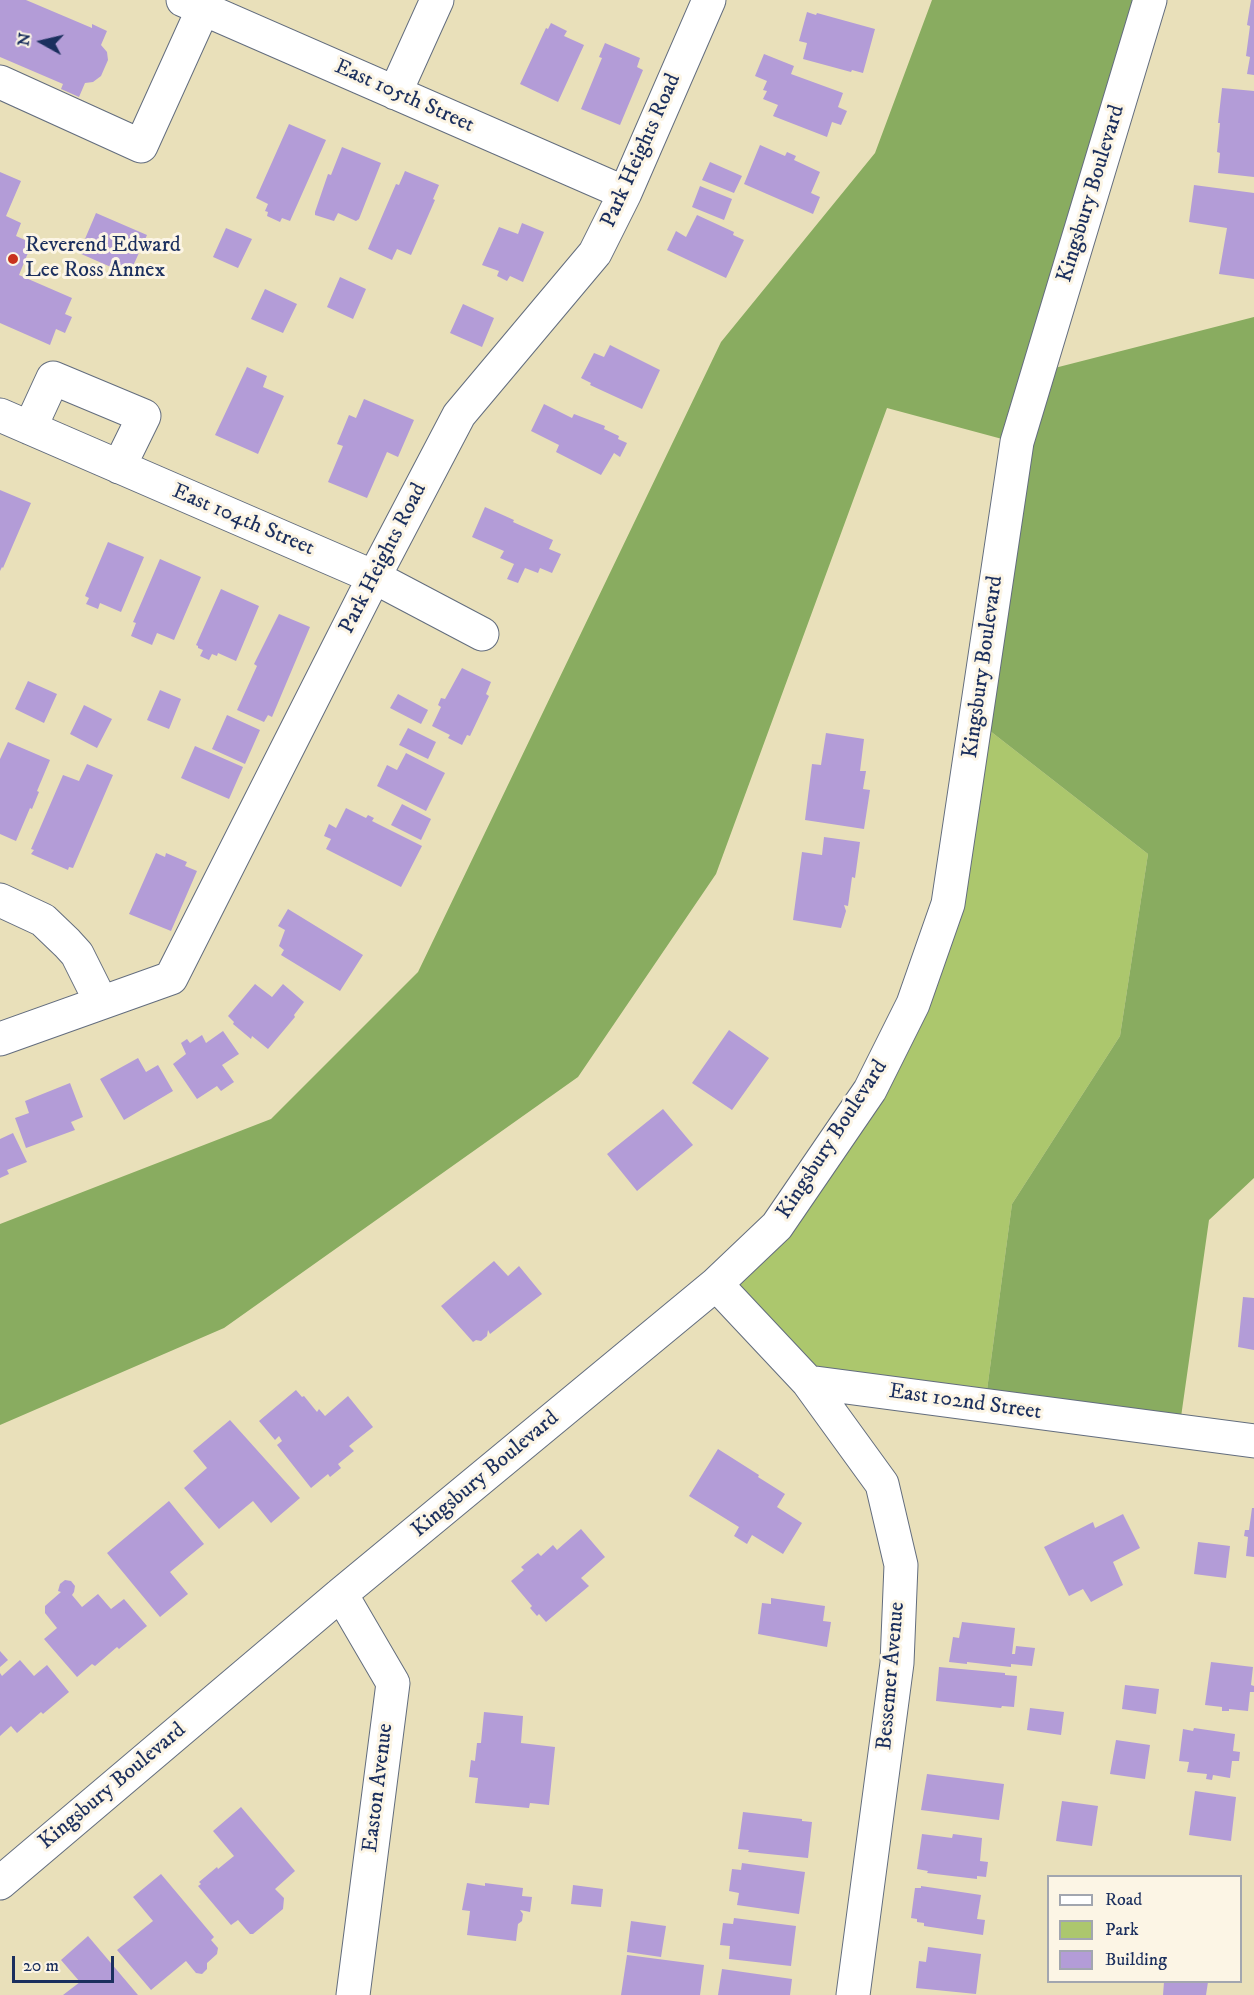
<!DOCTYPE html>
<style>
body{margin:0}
#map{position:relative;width:1254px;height:1995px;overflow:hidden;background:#e9e0ba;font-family:"IM FELL DW Pica",serif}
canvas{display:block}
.legend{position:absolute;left:1047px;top:1875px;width:195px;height:108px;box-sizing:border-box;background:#fcf5e5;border:2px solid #a2a6af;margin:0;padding:8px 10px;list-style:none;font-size:18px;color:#1b2f5e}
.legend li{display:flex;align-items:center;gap:12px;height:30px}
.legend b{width:30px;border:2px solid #a2a6af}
.north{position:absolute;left:12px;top:12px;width:60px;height:60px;-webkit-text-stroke:4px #fcf5e5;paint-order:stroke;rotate:278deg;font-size:16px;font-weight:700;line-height:24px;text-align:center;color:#1b2f5e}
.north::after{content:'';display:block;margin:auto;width:21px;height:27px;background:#1b2f5e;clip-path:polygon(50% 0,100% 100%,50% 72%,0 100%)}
.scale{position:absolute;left:12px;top:1956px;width:102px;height:27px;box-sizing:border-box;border:3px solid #1b2f5e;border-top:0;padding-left:8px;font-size:18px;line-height:21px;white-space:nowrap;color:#1b2f5e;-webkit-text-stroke:4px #fcf5e5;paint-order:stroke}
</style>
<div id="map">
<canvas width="1254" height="1995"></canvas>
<ul class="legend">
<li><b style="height:8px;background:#fff"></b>Road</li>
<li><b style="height:16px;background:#acc76d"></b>Park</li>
<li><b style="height:16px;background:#b39cd7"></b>Building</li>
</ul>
<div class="north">N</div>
<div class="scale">20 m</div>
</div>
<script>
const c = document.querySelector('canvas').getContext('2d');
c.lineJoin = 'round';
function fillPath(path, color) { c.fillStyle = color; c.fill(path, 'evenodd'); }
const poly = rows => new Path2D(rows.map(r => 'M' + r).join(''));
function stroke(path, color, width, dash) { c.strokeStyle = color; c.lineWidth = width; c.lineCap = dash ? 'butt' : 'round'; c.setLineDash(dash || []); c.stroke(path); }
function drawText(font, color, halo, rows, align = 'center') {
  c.font = font + ' "IM FELL DW Pica",serif'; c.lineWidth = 6; c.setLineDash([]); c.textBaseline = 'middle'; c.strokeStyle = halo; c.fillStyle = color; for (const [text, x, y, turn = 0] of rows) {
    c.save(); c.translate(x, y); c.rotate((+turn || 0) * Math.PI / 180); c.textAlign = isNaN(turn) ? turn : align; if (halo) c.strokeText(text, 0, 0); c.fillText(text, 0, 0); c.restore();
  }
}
fillPath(poly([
 [976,720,1148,854,1120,1036,1012,1204,985,1405,808,1382,717,1284,913,1004]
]), '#acc76d');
fillPath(poly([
 [932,0,1150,0,1039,372,1254,317,1254,1178,1209,1220,1179,1431,985,1405,1012,1204,1120,1036,1148,854,976,720,1017,443,887,408,716,874,578,1077,224,1328,0,1425,0,1224,271,1119,418,972,721,342,875,153]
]), '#89ac60');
fillPath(poly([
 [0,0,26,0,92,28,92,24,107,31,101,45,107,52,108,60,101,76,93,82,85,83,79,97,61,89,63,84,0,57],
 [1251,0,1254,0,1254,75,1247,74,1250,57,1246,56,1250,26,1247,25],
 [807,12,816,15,817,13,875,29,863,73,852,70,851,72,803,59,807,43,799,41],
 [551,23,567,31,564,36,584,45,558,102,520,84,546,28,548,29],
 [605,43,640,58,637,67,643,70,620,125,581,109,602,58,599,57],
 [764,54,794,66,791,74,843,93,838,107,847,111,841,125,832,122,827,137,773,116,778,105,763,99,767,91,763,90,767,81,755,76],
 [1222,88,1254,91,1254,177,1218,173,1220,153,1217,152,1220,123,1218,123],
 [289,124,326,140,290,221,282,218,280,222,267,216,268,212,265,211,268,204,256,198],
 [760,145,785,156,787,152,796,156,794,160,820,172,811,193,820,197,813,214,744,184],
 [342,147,381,163,359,219,356,221,338,213,334,221,315,215,315,212,328,174,331,175],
 [710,162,742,176,734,193,702,180],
 [405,171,439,185,433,199,435,200,411,255,397,249,392,260,368,249,396,184,399,185],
 [0,172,21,181,6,216,21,223,16,236,32,243,19,275,72,298,65,314,72,317,65,333,56,329,50,345,0,323],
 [1194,185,1254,193,1254,279,1219,274,1227,228,1189,222],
 [700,186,732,199,724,220,692,207],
 [96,213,147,235,129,275,79,253],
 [697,215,734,232,733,235,744,240,726,278,667,250,676,231,686,237],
 [522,223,544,232,523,282,510,276,507,281,497,276,499,271,482,265,499,227,518,234],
 [226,228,252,239,238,268,213,257],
 [340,277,366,289,353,319,327,307],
 [265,289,297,304,283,333,251,319],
 [463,304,494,318,482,347,450,333],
 [610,345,660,370,642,409,590,385,591,383,581,378,594,353,604,357],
 [247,367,267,376,263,387,284,396,258,454,215,435],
 [364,399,414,420,398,457,387,452,367,498,328,482,343,446,337,444,349,415,356,418],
 [544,404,572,418,574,414,605,426,604,429,619,436,618,439,627,443,620,457,614,453,601,475,556,452,559,445,531,431],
 [0,490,31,503,3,568,2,567,0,571],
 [485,507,514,520,513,522,553,540,549,549,561,554,552,573,540,568,538,573,525,568,518,583,507,579,514,564,500,558,504,551,472,537],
 [108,542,144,557,121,612,100,603,98,609,86,604,89,598,85,596],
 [160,559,201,577,174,640,157,633,152,645,131,636,136,623,133,622],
 [221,589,259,606,236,661,218,653,217,656,212,654,209,660,200,656,203,650,198,648,198,646,196,645],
 [279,614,310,627,272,717,268,715,264,722,237,710,257,666,254,664],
 [462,668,491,682,486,694,489,696,470,736,467,735,462,745,448,738,450,735,432,726,441,707,438,705,441,698,445,699],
 [28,681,57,694,44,723,15,709],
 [160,690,181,699,169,729,147,720],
 [398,694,428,710,421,724,390,708],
 [84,705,112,719,97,748,70,734],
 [227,715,260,730,245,764,212,749],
 [408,728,436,742,428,759,399,745],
 [826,733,864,739,860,771,866,771,863,789,870,790,864,829,805,820,812,764,821,765],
 [8,742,50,760,37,791,39,792,32,809,30,808,16,841,0,834,0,759],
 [195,746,243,767,229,799,181,778],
 [406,753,445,773,426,811,377,786,387,765,397,770],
 [87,764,113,775,73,868,69,867,68,870,31,854,34,850,31,849,63,775,79,781],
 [402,804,431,819,421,840,391,825],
 [346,808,366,818,368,815,374,818,372,821,422,846,401,887,326,849,331,839,324,836,329,824,336,828],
 [824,837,860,842,855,878,852,877,848,906,844,905,846,911,841,928,793,920,802,852,822,855],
 [156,853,165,857,166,853,187,862,185,866,197,871,171,931,129,914],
 [288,909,363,955,340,991,281,955,284,950,279,946,285,930,278,926],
 [255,984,272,997,283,984,304,1002,294,1015,295,1017,268,1049,252,1036,251,1039,233,1024,234,1022,228,1016],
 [729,1030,769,1058,732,1110,692,1083],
 [223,1031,239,1054,222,1065,234,1082,221,1091,217,1086,197,1099,173,1064,186,1054,181,1043,187,1039,190,1043,202,1035,206,1043],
 [138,1058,146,1072,158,1065,173,1091,124,1120,100,1079],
 [70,1083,83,1117,71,1122,75,1130,26,1148,15,1118,29,1113,25,1101],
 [663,1109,693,1145,637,1191,607,1154],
 [13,1133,27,1162,7,1170,9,1174,0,1178,0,1139],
 [494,1261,508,1276,519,1266,542,1294,490,1334,488,1330,487,1336,481,1341,476,1340,473,1342,441,1306],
 [1243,1297,1254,1298,1254,1350,1238,1347],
 [296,1390,302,1397,304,1396,317,1412,319,1409,325,1416,348,1396,373,1427,349,1446,354,1451,338,1464,341,1468,330,1477,328,1474,311,1488,277,1445,282,1441,279,1436,275,1440,259,1421],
 [230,1420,300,1498,271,1523,253,1501,219,1529,184,1488,207,1468,193,1451],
 [718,1449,759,1475,758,1477,785,1494,777,1507,802,1523,783,1554,752,1535,747,1544,734,1536,739,1527,689,1496],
 [169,1501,204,1544,170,1572,188,1594,160,1617,107,1553],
 [1252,1508,1254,1508,1254,1557,1246,1556,1248,1537,1244,1536,1245,1530,1249,1530],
 [1123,1514,1140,1548,1113,1562,1123,1585,1091,1602,1083,1589,1069,1596,1044,1547,1093,1522,1095,1528],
 [581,1529,605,1557,581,1578,589,1586,546,1622,539,1614,537,1616,530,1608,532,1606,511,1581,524,1570,521,1567,538,1553,541,1556,553,1545,557,1550],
 [1198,1542,1230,1546,1226,1578,1194,1574],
 [65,1580,71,1581,75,1586,74,1592,72,1595,82,1607,98,1594,111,1609,124,1599,147,1626,119,1649,117,1647,95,1666,92,1664,77,1677,44,1639,57,1628,45,1613,45,1606,61,1592,58,1591,60,1584],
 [771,1598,825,1606,823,1621,831,1622,827,1647,758,1634,762,1603,771,1604],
 [962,1622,1015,1628,1012,1654,1015,1654,1016,1646,1035,1648,1032,1666,1011,1664,1011,1667,967,1662,967,1664,949,1662,953,1637,959,1638],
 [0,1651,8,1660,0,1667],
 [20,1660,34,1676,47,1665,69,1692,43,1714,41,1712,17,1733,11,1726,0,1736,0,1673,2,1676],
 [1211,1662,1253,1667,1251,1685,1254,1686,1254,1692,1250,1692,1248,1711,1229,1709,1229,1711,1222,1711,1222,1707,1205,1705],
 [939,1667,1005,1673,1005,1675,1017,1676,1014,1707,1002,1706,1001,1708,936,1701],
 [1125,1685,1159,1689,1156,1714,1122,1709],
 [1030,1708,1064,1712,1061,1735,1027,1730],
 [484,1712,523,1716,521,1743,555,1747,549,1805,530,1803,529,1808,475,1803,478,1778,469,1777,471,1760,475,1761,477,1743,481,1743],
 [1194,1728,1235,1734,1233,1751,1240,1752,1239,1761,1232,1761,1230,1778,1213,1775,1212,1780,1206,1779,1207,1774,1187,1772,1189,1762,1179,1761,1183,1729,1193,1731],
 [1116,1740,1150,1745,1145,1779,1110,1774],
 [927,1774,1004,1784,999,1820,921,1810],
 [1195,1791,1236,1797,1231,1841,1189,1835],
 [1062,1801,1098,1806,1092,1846,1056,1841],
 [241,1807,295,1871,275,1889,284,1898,283,1909,253,1934,250,1934,238,1920,231,1925,198,1886,201,1884,199,1882,217,1867,218,1869,234,1856,213,1831],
 [743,1812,802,1819,802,1821,812,1822,808,1858,748,1852,749,1850,738,1849],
 [922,1834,952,1838,953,1834,982,1838,980,1861,988,1862,986,1877,977,1876,977,1879,927,1873,928,1871,917,1869],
 [742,1863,805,1872,799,1914,737,1905,739,1893,729,1891,732,1869,741,1870],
 [161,1874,214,1937,211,1940,218,1948,217,1954,207,1963,207,1969,202,1974,196,1973,186,1961,151,1990,117,1950,153,1921,133,1897],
 [467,1883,485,1886,485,1883,523,1888,522,1896,532,1897,530,1912,520,1910,523,1914,522,1921,518,1924,516,1941,467,1935,470,1911,462,1910],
 [573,1885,603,1889,601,1907,571,1904],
 [921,1886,981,1895,977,1919,985,1920,983,1935,924,1926,924,1923,917,1922,917,1919,911,1918,915,1888,921,1888],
 [734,1918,796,1926,791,1966,729,1959,730,1946,720,1945,723,1923,733,1924],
 [631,1921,666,1926,661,1957,627,1952],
 [88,1936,138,1995,63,1995,80,1982,61,1960],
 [928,1947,981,1954,976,1994,916,1988,919,1961,926,1962],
 [627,1955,704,1965,700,1995,621,1995],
 [722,1969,792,1979,790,1995,718,1995],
 [1164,1982,1208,1982,1206,1995,1163,1995]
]), '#b39cd7');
const minor = poly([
 [183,0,625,193],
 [0,82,141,146,203,9],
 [395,93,437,0],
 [0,415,374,577,482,634],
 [30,428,53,378,144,416,119,467],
 [0,900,43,920,67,943,77,954,101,1002],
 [0,1039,171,978,374,577,459,415,595,253,625,193,709,0],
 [716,1284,808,1382,882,1484,901,1565,897,1663,853,1995],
 [808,1382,1254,1441],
 [341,1594,393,1683,353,1995],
 [0,1883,341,1594,716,1284,777,1226,870,1090,913,1004,948,904,1017,442,1150,0]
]);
stroke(minor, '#636d7e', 35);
stroke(minor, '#fff', 33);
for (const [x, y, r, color] of [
 [13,259,6,"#c8321e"]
]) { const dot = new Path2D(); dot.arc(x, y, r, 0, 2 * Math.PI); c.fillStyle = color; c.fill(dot); stroke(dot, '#fcf5e5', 2); }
drawText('22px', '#1b2f5e', '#fcf5e5', [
 ["East 105th Street",404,97,24],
 ["Park Heights Road",642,151,-66],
 ["Kingsbury Boulevard",1092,194,-73],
 ["East 104th Street",243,521,23],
 ["Park Heights Road",384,559,-63],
 ["Kingsbury Boulevard",984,667,-82],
 ["Kingsbury Boulevard",833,1140,-57],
 ["East 102nd Street",965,1403,8],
 ["Kingsbury Boulevard",486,1475,-40],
 ["Bessemer Avenue",892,1676,-85],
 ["Kingsbury Boulevard",113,1787,-40],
 ["Easton Avenue",379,1788,-83]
]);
drawText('22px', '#1b2f5e', '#fcf5e5', [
 ["Reverend Edward",25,246],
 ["Lee Ross Annex",25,271]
], 'left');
</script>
